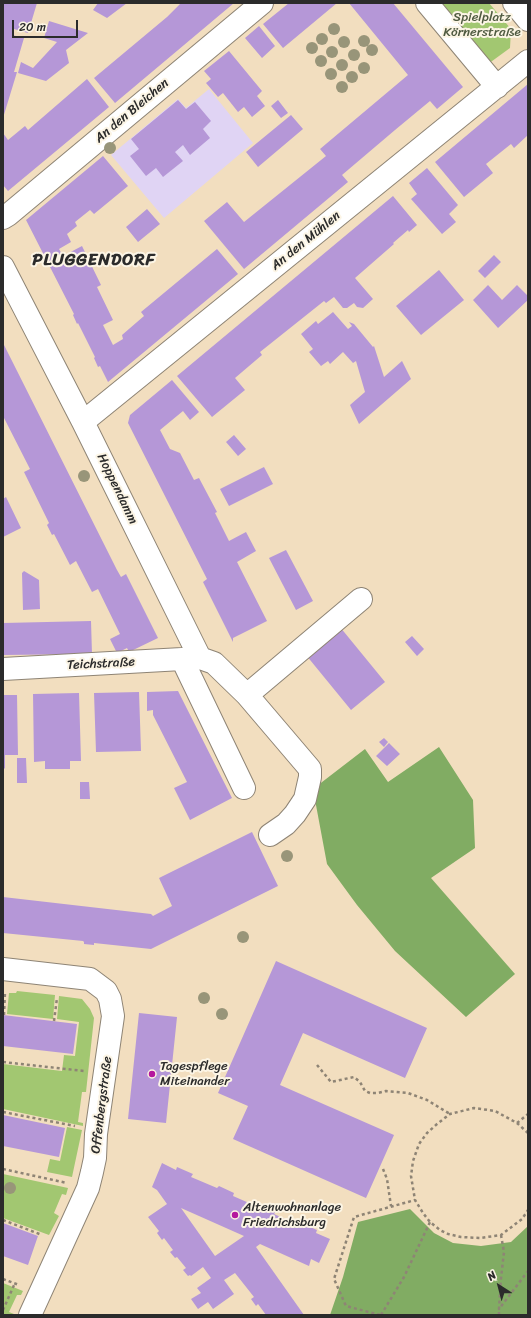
<!DOCTYPE html>
<html>
<head>
<meta charset="utf-8">
<style>
  body { margin:0 }
  #map { position:relative; width:531px; height:1318px; overflow:hidden; background:#f2debf; font-family:Sriracha,sans-serif }
  canvas { display:block }
  .frame { position:absolute; inset:0; border:4px solid #2b2b2b; pointer-events:none }
  .north { position:absolute; left:479px; top:1266px; width:40px; height:40px; -webkit-text-stroke:3px #fcf5e5; paint-order:stroke; rotate:324deg; font-size:11px; font-weight:700; line-height:16px; text-align:center; color:#2b2b2b }
  .north::after { content:''; display:block; margin:auto; width:14px; height:18px; background:#2b2b2b; clip-path:polygon(50% 0,100% 100%,50% 72%,0 100%) }
  .scale { position:absolute; left:12px; top:20px; width:66px; height:18px; box-sizing:border-box; border:2px solid #2b2b2b; border-top:0; padding-left:5px; font-size:12px; line-height:14px; white-space:nowrap; color:#2b2b2b; -webkit-text-stroke:3px #fcf5e5; paint-order:stroke }
</style>
</head>
<body>
<div id="map">
<canvas width="531" height="1318"></canvas>
<div class="frame"></div>
<div class="north">N</div>
<div class="scale">20 m</div>
</div>
<script>
const ctx = document.querySelector('canvas').getContext('2d');
ctx.lineJoin = 'round';
function fillPath(path, color) { ctx.fillStyle = color; ctx.fill(path, 'evenodd'); }
const toPath = rows => new Path2D(rows.map(r => 'M' + r).join(''));
function strokePath(path, color, width, dash) { ctx.strokeStyle = color; ctx.lineWidth = width; ctx.lineCap = dash ? 'butt' : 'round'; ctx.setLineDash(dash || []); ctx.stroke(path); }
function label(font, color, halo, rows, align = 'center') {
  ctx.font = font + ' Sriracha,sans-serif'; ctx.lineWidth = 4; ctx.setLineDash([]); ctx.textBaseline = 'middle'; ctx.strokeStyle = halo; ctx.fillStyle = color; for (const [text, x, y, turn = 0] of rows) {
    ctx.save(); ctx.translate(x, y); ctx.rotate((+turn || 0) * Math.PI / 180); ctx.textAlign = isNaN(turn) ? turn : align; if (halo) ctx.strokeText(text, 0, 0); ctx.fillText(text, 0, 0); ctx.restore();
  }
}
const built = toPath([
  [209,89,253,143,164,218,111,155,178,99,186,108]
]);
const green = toPath([
  [438,3,489,3,511,29,510,48,488,64],
  [17,991,55,995,53,1019,7,1014,9,993,16,993],
  [59,996,82,999,90,1009,94,1018,86,1092,82,1092,78,1122,83,1123,83,1126,3,1109,3,1064,62,1071,64,1055,75,1056,79,1022,57,1019],
  [67,1127,82,1130,72,1177,47,1172,50,1159,60,1161],
  [3,1174,68,1188,66,1195,62,1194,54,1213,59,1216,49,1235,3,1218],
  [3,1283,23,1291,21,1295,17,1295,9,1312,14,1314,14,1315,3,1315]
]);
const forest = toPath([
  [439,747,473,800,475,848,431,878,515,974,466,1017,395,951,357,905,327,864,313,789,365,749,388,782],
  [410,1209,434,1233,453,1243,481,1246,511,1242,528,1226,528,1315,330,1315,343,1277,358,1222]
]);
const building = toPath([
  [3,3,37,3,28,33,14,29,12,35,24,38,14,72,17,72,3,118],
  [98,3,127,3,107,18,93,10],
  [179,3,234,3,115,103,94,78,167,17,180,4],
  [289,3,337,3,283,48,263,24],
  [349,3,393,3,463,87,437,109,430,101,395,130,342,175,348,182,244,269,204,221,227,202,244,222,326,156,320,149,408,75],
  [49,21,88,33,66,50,69,63,46,81,18,73,21,62,33,68,57,42,44,38],
  [259,26,275,46,262,58,245,38],
  [229,51,262,91,257,96,265,106,252,117,244,107,238,112,223,93,218,97,206,83,211,79,204,71],
  [87,79,109,107,8,191,3,185,3,133,8,140,25,126,28,130],
  [528,84,528,135,514,148,511,144,486,164,493,173,464,197,435,162],
  [178,100,186,109,195,102,211,121,203,129,210,138,190,155,183,145,175,152,183,161,163,177,156,168,146,176,130,156,139,149,131,139],
  [278,100,288,113,281,118,271,106],
  [291,115,303,129,258,167,246,152],
  [103,156,128,186,94,214,90,210,75,222,77,226,67,234,71,242,59,249,63,256,82,246,101,285,97,287,113,320,103,325,113,345,123,339,122,335,144,316,141,312,217,249,238,274,108,382,100,366,98,367,94,358,95,357,78,323,77,324,73,315,74,314,26,220],
  [427,168,458,205,449,214,456,222,442,234,411,199,417,194,409,183],
  [393,196,417,225,409,232,408,230,393,243,394,244,355,278,373,299,363,308,357,307,354,303,347,308,343,308,334,297,326,303,324,301,260,352,262,355,235,378,245,390,212,417,177,376],
  [147,209,160,224,138,242,126,227],
  [494,255,501,262,485,278,478,271],
  [439,270,464,300,421,335,396,306],
  [488,285,502,300,517,285,528,296,528,300,498,328,473,300],
  [333,312,348,329,352,326,349,322,354,324,373,347,374,346,384,377,402,361,411,379,359,424,350,405,365,392,356,361,353,363,343,352,330,364,328,361,321,366,309,352,313,349,301,334,316,321,318,324],
  [3,343,117,570,121,577,126,574,158,638,129,652,127,648,117,653,110,639,120,634,98,589,92,592,76,561,70,565,54,534,52,535,47,525,49,523,24,472,30,469,3,416],
  [172,380,199,412,190,420,183,411,160,430,170,449,180,453,194,480,199,478,217,512,215,513,229,541,246,532,256,551,237,562,267,621,233,638,233,642,203,582,207,579,128,423,130,415],
  [234,435,246,449,238,456,226,442],
  [264,467,273,484,229,506,220,489],
  [6,497,21,528,3,537,3,499],
  [286,550,313,601,296,610,269,558],
  [24,571,39,580,40,609,23,610,22,573],
  [91,621,92,654,3,655,3,623],
  [340,627,385,682,351,710,306,655],
  [412,636,424,649,417,656,405,642],
  [178,691,232,798,190,820,174,788,187,782,153,715,153,710,147,711,147,692],
  [139,692,141,751,96,752,94,693],
  [79,693,81,761,70,761,70,769,45,769,45,761,34,762,33,694],
  [3,695,17,695,18,755,5,755,5,768,3,770],
  [384,738,388,742,384,747,379,742],
  [389,743,400,754,387,766,376,756],
  [17,758,26,758,27,783,17,783],
  [80,782,89,782,90,799,80,799],
  [252,832,278,886,151,949,94,943,94,945,84,944,84,942,83,941,3,933,3,897,151,914,153,916,172,906,159,878],
  [276,961,427,1028,405,1078,303,1033,280,1085,394,1135,366,1198,233,1139,248,1106,218,1093],
  [139,1013,177,1017,166,1123,128,1119],
  [3,1015,77,1024,73,1054,3,1046],
  [3,1115,65,1128,59,1157,3,1146],
  [162,1163,176,1170,177,1167,193,1174,191,1177,217,1188,219,1186,234,1193,233,1196,256,1206,259,1207,260,1204,276,1211,274,1214,300,1226,301,1223,317,1230,316,1233,330,1239,319,1263,311,1259,309,1266,260,1244,256,1247,304,1315,266,1315,258,1304,256,1306,251,1299,254,1297,235,1273,224,1280,234,1294,213,1309,208,1302,198,1309,191,1299,201,1293,197,1288,211,1278,203,1267,191,1276,190,1275,188,1276,183,1270,186,1268,177,1257,175,1258,170,1252,173,1250,164,1238,162,1240,157,1233,159,1231,148,1217,167,1204,157,1190,152,1187],
  [181,1208,244,1236,215,1256],
  [3,1223,38,1236,28,1265,3,1256]
]);
const path = toPath([
  [4,1015,5,992],
  [54,1021,57,998],
  [3,1062,84,1071],
  [317,1065,331,1082,354,1077,360,1082,365,1091,370,1093,378,1093,386,1091,408,1093,427,1100,450,1114],
  [3,1112,75,1126],
  [517,1123,528,1114],
  [528,1133,517,1123,495,1111,474,1108,450,1114,437,1124,427,1133,419,1144,413,1161,411,1176,415,1200,423,1213,430,1222,440,1230,448,1234,461,1237,480,1238,501,1235,522,1219,528,1210],
  [3,1169,67,1183],
  [383,1169,387,1179,391,1206],
  [3,1220,42,1235],
  [501,1235,504,1252,501,1278,499,1309,528,1271],
  [3,1279,19,1285],
  [3,1310,15,1283],
  [380,1315,346,1306,334,1279,354,1217,415,1200],
  [381,1315,404,1277,430,1222],
  [499,1315,499,1309]
]);
const minor = toPath([
  [427,3,497,87],
  [514,3,528,20],
  [3,218,8,215,262,3],
  [3,267,83,422,200,658,214,663,247,695,310,769,310,777,305,799,295,814,286,824,270,835],
  [83,422,528,61],
  [182,659,244,788],
  [3,669,200,658],
  [247,695,361,599],
  [3,969,90,979,106,991,110,999,113,1016,96,1134,95,1158,92,1172,88,1188,30,1315]
]);
const trees = [
  [334,29],
  [322,39],
  [364,41],
  [344,42],
  [312,48],
  [372,50],
  [332,52],
  [354,55],
  [321,61],
  [342,65],
  [364,68],
  [331,74],
  [352,77],
  [342,87],
  [110,148],
  [84,476],
  [287,856],
  [243,937],
  [204,998],
  [222,1014],
  [10,1188]
];
const markers = [
  [152,1074,4,"#b5179e"],
  [235,1215,4,"#b5179e"]
];
const parkNames = [
  ["Spielplatz",482,18],
  ["Körnerstraße",482,33]
];
const streetNames = [
  ["An den Bleichen",132,111,-40],
  ["An den Mühlen",306,241,-39],
  ["Hoppendamm",117,489,64],
  ["Teichstraße",101,664,-3],
  ["Offenbergstraße",102,1105,-83]
];
const poiNames = [
  ["Tagespflege",160,1067],
  ["Miteinander",160,1082],
  ["Altenwohnanlage",243,1208],
  ["Friedrichsburg",243,1223]
];
const districtNames = [
  ["PLUGGENDORF",94,261]
];
fillPath(built, '#e0d4f4');
fillPath(green, '#a2c771');
fillPath(forest, '#81ac63');
fillPath(building, '#b597d7');
strokePath(minor, '#8e8475', 24);
strokePath(path, '#8e8475', 2.5, [3, 3]);
strokePath(minor, '#fff', 22);
ctx.fillStyle = '#989579';
for (const [x, y] of trees) { ctx.beginPath(); ctx.arc(x, y, 6, 0, 2 * Math.PI); ctx.fill(); }
for (const [x, y, r, color] of markers) { const dot = new Path2D(); dot.arc(x, y, r, 0, 2 * Math.PI); ctx.fillStyle = color; ctx.fill(dot); strokePath(dot, '#fcf5e5', 1.5); }
label('13px', '#4f5a40', '#fcf5e5', parkNames);
label('13px', '#2b2b2b', '#fcf5e5', streetNames);
label('13px', '#2b2b2b', '#fcf5e5', poiNames, 'left');
ctx.letterSpacing = '1px';
label('bold 17px', '#2b2b2b', '#fcf5e5', districtNames);
ctx.letterSpacing = '0px';
</script>
</body>
</html>
